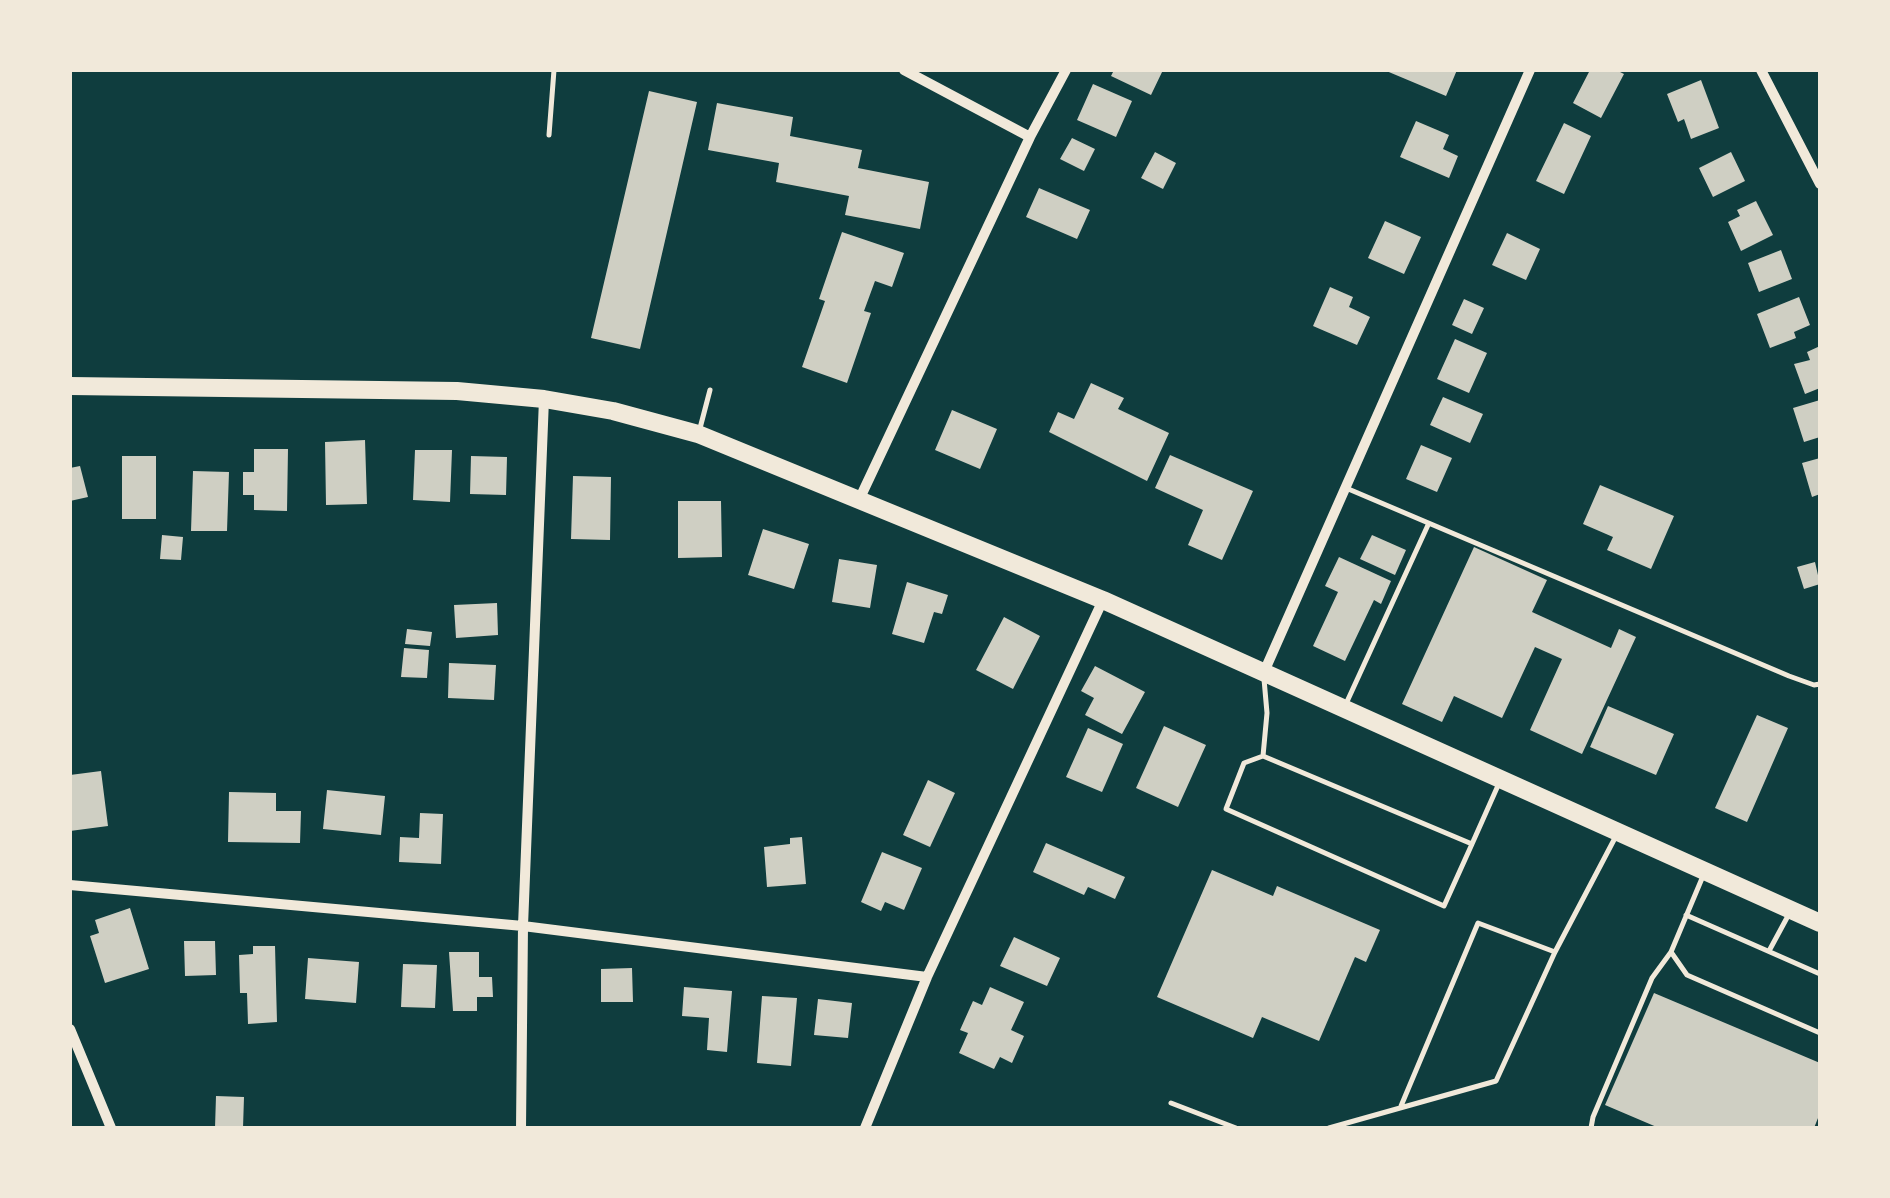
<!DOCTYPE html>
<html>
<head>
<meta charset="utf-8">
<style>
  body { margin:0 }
  #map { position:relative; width:1890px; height:1198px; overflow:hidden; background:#0f3d3e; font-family:"Asap Condensed",sans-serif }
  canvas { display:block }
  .frame { position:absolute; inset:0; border:72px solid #f1e9da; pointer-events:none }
</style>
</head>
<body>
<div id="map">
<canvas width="1890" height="1198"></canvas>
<div class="frame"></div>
</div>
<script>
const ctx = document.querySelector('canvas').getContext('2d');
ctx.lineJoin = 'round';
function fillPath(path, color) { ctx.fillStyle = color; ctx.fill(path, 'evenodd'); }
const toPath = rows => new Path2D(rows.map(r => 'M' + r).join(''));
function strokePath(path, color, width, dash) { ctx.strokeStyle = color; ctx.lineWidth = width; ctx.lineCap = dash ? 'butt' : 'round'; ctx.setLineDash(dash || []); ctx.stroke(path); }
const building = toPath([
  [1114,70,1163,70,1151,95,1111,76],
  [1384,70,1457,70,1446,96],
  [1590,70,1616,70,1624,74,1601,118,1573,103],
  [1701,80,1719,128,1691,139,1684,119,1678,122,1667,94],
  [1093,84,1132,101,1116,137,1077,120],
  [649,91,697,102,640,349,591,338],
  [717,103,793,117,790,136,862,150,858,168,929,182,920,229,845,215,849,196,776,182,779,163,708,150],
  [1416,121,1449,135,1443,149,1458,156,1449,178,1400,157],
  [1564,123,1591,136,1564,194,1536,181],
  [1072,138,1095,149,1084,171,1060,159],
  [1155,152,1176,163,1163,189,1141,178],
  [1731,152,1745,181,1713,197,1699,168],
  [1039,188,1090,210,1077,239,1026,217],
  [1756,201,1773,235,1741,251,1728,222,1740,216,1737,210],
  [1385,221,1421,237,1404,274,1368,258],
  [842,232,904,253,892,287,875,281,864,311,871,313,847,383,802,367,825,301,819,299],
  [1507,233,1540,249,1526,280,1492,265],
  [1781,250,1792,279,1759,292,1748,263],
  [1330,287,1353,297,1349,307,1370,317,1357,345,1313,326],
  [1799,297,1810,325,1794,332,1796,338,1770,348,1757,314],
  [1464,299,1484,308,1472,334,1452,325],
  [1455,339,1487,353,1469,393,1437,379],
  [1820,346,1820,388,1805,394,1794,364,1810,360,1807,352],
  [1091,383,1124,398,1118,409,1169,433,1147,481,1049,432,1058,412,1074,419],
  [1443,397,1483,414,1470,443,1430,425],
  [1820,400,1820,437,1804,442,1793,408],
  [952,410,997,429,980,469,935,450],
  [365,440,367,504,326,505,325,442],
  [1421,445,1452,458,1437,492,1406,479],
  [254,449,288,449,287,511,254,510,254,495,243,495,243,472,254,472],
  [415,450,452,450,450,502,413,500],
  [1170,455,1253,491,1222,560,1188,545,1203,510,1155,488],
  [122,456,156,456,156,519,122,519],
  [471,456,507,457,506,495,470,494],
  [1820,458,1820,494,1812,497,1802,463],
  [80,466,88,497,70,501,70,468],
  [193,471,229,472,227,531,191,531],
  [573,476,611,477,610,540,571,539],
  [1600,485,1674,516,1651,569,1607,550,1613,537,1583,524],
  [678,501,721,501,722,557,678,558],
  [763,529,809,544,794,589,748,575],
  [162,535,183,537,181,560,160,559],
  [1372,535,1406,550,1395,575,1360,559],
  [1474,547,1547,580,1532,612,1611,648,1619,629,1636,637,1582,754,1530,730,1562,659,1535,647,1502,718,1454,696,1442,722,1402,704],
  [1339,557,1391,581,1381,604,1374,600,1345,661,1313,646,1338,592,1325,586],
  [839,559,877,565,870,608,832,602],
  [1815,562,1820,584,1804,589,1797,567],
  [907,582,948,595,942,614,934,612,924,643,892,634],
  [497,603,498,635,456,638,454,605],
  [1004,617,1040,636,1013,689,976,670],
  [407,629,432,632,430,646,405,644],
  [404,648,429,650,427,678,401,677],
  [449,663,496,665,494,700,448,698],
  [1095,666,1145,692,1122,734,1085,715,1094,698,1081,691],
  [1608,706,1674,734,1656,775,1590,747],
  [1757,715,1788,728,1747,822,1715,808],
  [1164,726,1206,745,1178,807,1136,788],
  [1088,728,1123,744,1102,792,1066,777],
  [101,771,108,826,70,831,70,775],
  [928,780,955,793,930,847,903,835],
  [327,790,385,796,381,835,323,829],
  [229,792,276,793,276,811,301,811,300,843,228,842],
  [420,813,443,814,441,864,399,862,400,837,419,838],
  [802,837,806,884,767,887,764,847,790,844,790,838],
  [1046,843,1125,877,1115,899,1088,887,1084,895,1033,872],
  [882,852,922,868,904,910,885,902,881,911,861,902],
  [1212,870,1273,896,1277,886,1380,930,1366,962,1355,957,1319,1041,1262,1017,1253,1038,1157,997],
  [130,908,149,969,105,983,90,936,99,933,95,920],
  [1014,937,1060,958,1047,986,1000,966],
  [184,941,215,941,216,975,185,976],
  [253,946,275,946,277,1022,248,1024,247,993,240,993,239,955,253,954],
  [449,952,479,952,479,977,492,977,493,997,477,997,477,1011,453,1011],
  [308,958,359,962,356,1003,305,999],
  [403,964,437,965,435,1008,401,1007],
  [632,968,633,1002,601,1002,601,969],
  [684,987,732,991,727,1052,707,1050,709,1018,682,1016],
  [990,987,1024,1002,1011,1030,1024,1036,1012,1063,1000,1057,994,1069,959,1053,968,1033,960,1030,973,1001,982,1005],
  [1654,993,1820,1063,1820,1113,1814,1128,1659,1128,1605,1105],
  [762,996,797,998,791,1066,757,1063],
  [818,999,852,1003,848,1038,814,1035],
  [216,1096,244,1097,243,1128,215,1128]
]);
const service = toPath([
  [549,135,554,70],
  [699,432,710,390],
  [1346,488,1789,676,1814,685,1820,684],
  [1345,706,1428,525],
  [1263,756,1267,713,1264,679],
  [1472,844,1263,756,1244,763,1226,809,1444,906,1472,844,1500,781],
  [1686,915,1820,974],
  [1769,951,1789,914],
  [1671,952,1687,975,1820,1033],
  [1171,1103,1236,1128],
  [1401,1106,1478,923,1555,952],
  [1329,1128,1496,1081,1555,952,1616,836],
  [1591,1128,1593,1117,1652,978,1671,952,1703,876]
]);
const minor = toPath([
  [904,70,1030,137],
  [1761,70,1820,184],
  [859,500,1030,137,1066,70],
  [1264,672,1530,70],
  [70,885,523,926,927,977],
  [70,1029,111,1128],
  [521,1128,523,926,544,399],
  [865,1128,927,977,1103,600]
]);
const primary = toPath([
  [70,386,457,391,544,399,613,411,698,434,1103,600,1820,923]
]);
fillPath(building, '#cfcfc3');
strokePath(service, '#f1e9da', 5);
strokePath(minor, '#f1e9da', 10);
strokePath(primary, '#f1e9da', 18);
</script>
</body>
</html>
